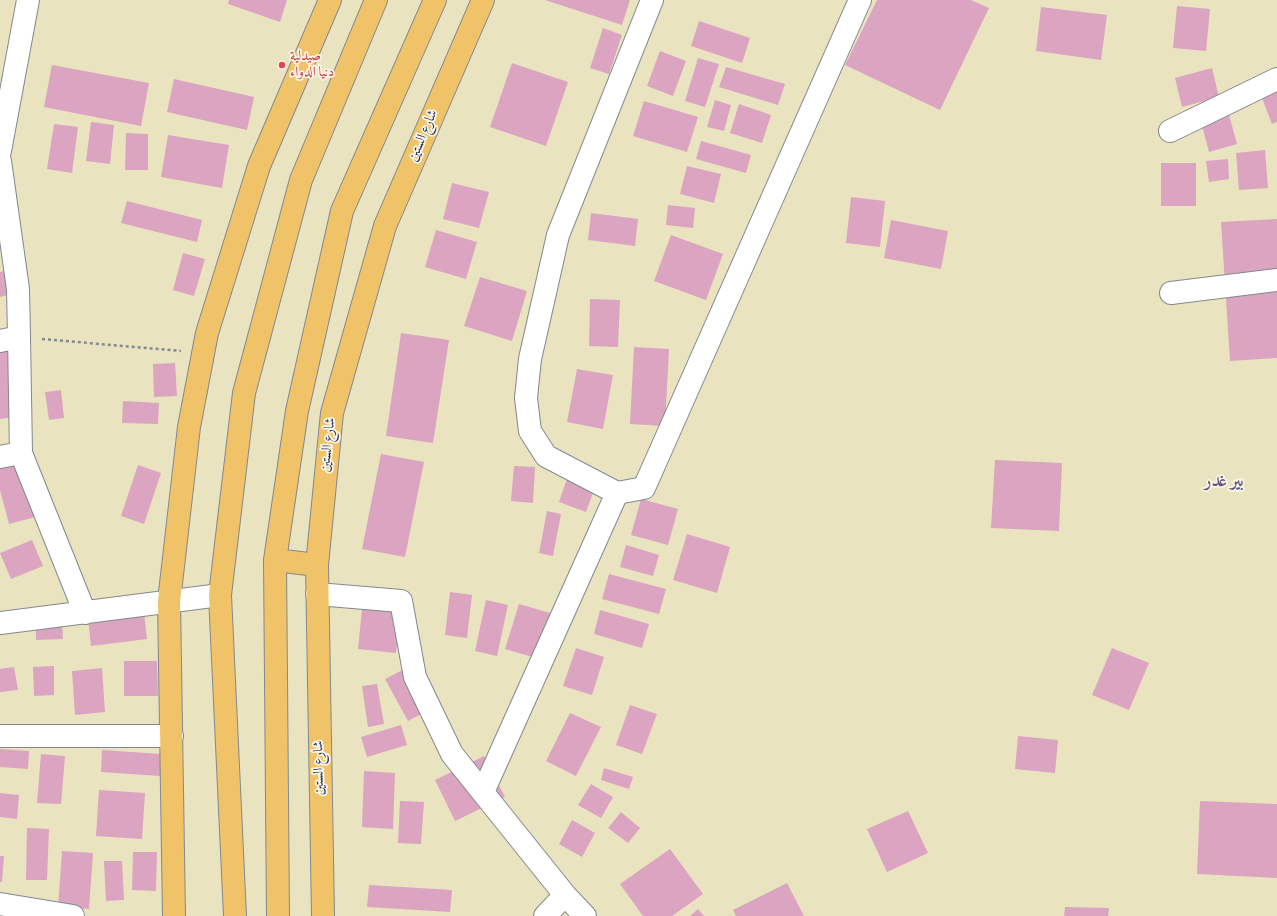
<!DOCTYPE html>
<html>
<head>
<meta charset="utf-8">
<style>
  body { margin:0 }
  canvas { display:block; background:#eae3c0 }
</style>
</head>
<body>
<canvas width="1277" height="916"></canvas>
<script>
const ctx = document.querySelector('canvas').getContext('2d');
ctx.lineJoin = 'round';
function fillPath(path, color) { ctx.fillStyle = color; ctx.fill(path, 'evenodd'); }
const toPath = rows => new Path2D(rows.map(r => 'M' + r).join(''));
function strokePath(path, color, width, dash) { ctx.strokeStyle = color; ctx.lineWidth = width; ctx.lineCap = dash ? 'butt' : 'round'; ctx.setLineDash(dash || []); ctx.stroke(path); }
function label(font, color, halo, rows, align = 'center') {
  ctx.font = font + ' Vollkorn,Amiri,serif'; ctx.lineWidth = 3.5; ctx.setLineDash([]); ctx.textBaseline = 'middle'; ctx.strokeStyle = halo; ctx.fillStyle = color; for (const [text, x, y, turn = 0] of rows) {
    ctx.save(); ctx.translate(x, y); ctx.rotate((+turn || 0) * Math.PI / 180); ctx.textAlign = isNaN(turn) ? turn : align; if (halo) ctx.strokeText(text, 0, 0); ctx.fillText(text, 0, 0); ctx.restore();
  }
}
const building = toPath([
  [229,0,287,0,280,22,228,4],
  [545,0,630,0,622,25],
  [877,0,971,0,989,8,940,110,845,65],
  [1177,6,1210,9,1206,51,1173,48],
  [1041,7,1107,15,1101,60,1036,51],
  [699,21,750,38,742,63,691,46],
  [603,28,622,35,609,74,590,68],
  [660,51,686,61,673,96,647,86],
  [698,58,719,64,705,107,685,101],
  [512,63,568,82,546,146,490,127],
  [52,65,149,83,141,126,44,107],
  [726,67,785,84,778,105,719,87],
  [1212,68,1219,97,1182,107,1175,78],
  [1277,77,1277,122,1272,124,1257,85],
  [174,79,254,97,247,130,167,112],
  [715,100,731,105,724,131,707,127],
  [644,101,698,117,687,152,633,136],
  [739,104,771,115,762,143,730,133],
  [1229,115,1237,144,1209,152,1201,122],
  [91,122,114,125,110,164,86,161],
  [54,124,78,127,72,173,47,169],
  [126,133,148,134,148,170,125,170],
  [168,135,229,145,222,188,161,177],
  [701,141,751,155,746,173,696,159],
  [1265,150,1268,188,1239,190,1236,153],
  [1228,159,1229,179,1209,182,1206,161],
  [1161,163,1196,163,1196,206,1161,206],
  [687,166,721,174,714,203,680,194],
  [452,183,489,192,479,228,443,219],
  [851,197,885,201,880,247,846,243],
  [127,201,202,220,197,242,121,223],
  [668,205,695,208,693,228,666,225],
  [591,213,638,219,635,246,588,240],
  [1277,219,1277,358,1230,361,1221,222],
  [891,220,948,231,941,269,884,258],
  [436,230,477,242,466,279,425,267],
  [671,235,723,254,706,300,654,281],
  [183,253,205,259,194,296,173,290],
  [7,270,14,293,0,297,0,272],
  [480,277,527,291,512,341,464,326],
  [590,299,620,300,618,347,589,346],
  [401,333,449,340,433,443,386,436],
  [14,345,27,415,0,419,0,347],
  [634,347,669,349,665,426,630,424],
  [175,363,177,396,154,397,153,364],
  [577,369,613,375,603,429,567,422],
  [61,390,64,418,49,420,45,392],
  [123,401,159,403,158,424,122,423],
  [381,454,424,462,405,557,362,549],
  [28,458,43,515,9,524,0,490,0,466],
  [995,460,1062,463,1059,531,991,528],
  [138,465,161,473,144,524,121,516],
  [514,466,535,467,533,503,511,501],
  [571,467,599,477,586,512,559,502],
  [641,499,678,509,668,545,631,535],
  [547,511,561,514,553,556,539,553],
  [687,534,730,547,717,593,673,580],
  [32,540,43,566,11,579,0,553],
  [626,545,659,555,653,576,620,567],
  [609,574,666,589,659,614,602,599],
  [364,589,403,593,396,653,358,649],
  [450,592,472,595,467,638,445,635],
  [142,594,147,639,91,646,86,600],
  [486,600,508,605,497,656,475,651],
  [519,604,550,613,536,658,505,649],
  [61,608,63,639,36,640,35,610],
  [600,610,649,624,642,648,594,634],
  [576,648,604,657,592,695,563,686],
  [1112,648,1149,663,1129,710,1092,695],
  [124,661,157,661,158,696,124,696],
  [418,662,440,704,408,721,385,679],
  [54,666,54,695,34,696,33,667],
  [14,667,18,690,0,692,0,669],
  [102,668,105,712,75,715,72,671],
  [377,684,384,724,368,727,362,686],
  [630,705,657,714,642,754,616,745],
  [570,713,601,727,576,776,546,761],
  [401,725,407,745,367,757,361,737],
  [1018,736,1058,740,1055,773,1015,769],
  [0,749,29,751,28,769,0,767],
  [102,750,161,754,160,776,101,772],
  [41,754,65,756,61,804,37,803],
  [484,756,505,797,455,821,435,780],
  [604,768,633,777,629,789,601,780],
  [364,771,395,773,393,829,362,827],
  [591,784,613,797,601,818,578,805],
  [99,790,145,793,142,839,96,836],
  [0,793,19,795,17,819,0,817],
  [400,801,424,802,421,844,398,843],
  [1200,801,1277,804,1277,878,1197,874],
  [908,811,928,853,887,872,867,829],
  [621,812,640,828,628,843,608,828],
  [572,820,595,833,582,857,559,844],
  [27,828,49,829,47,880,26,880],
  [670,849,703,894,672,916,643,916,620,884],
  [62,851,93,853,89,909,58,907],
  [133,852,157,852,156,891,132,890],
  [0,856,4,856,2,882,0,882],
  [104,861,122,861,124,900,106,901],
  [787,883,804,916,736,916,733,910],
  [369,885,452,890,450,912,367,907],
  [1065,907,1109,908,1108,916,1064,916],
  [698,909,704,916,690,916]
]);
const path = toPath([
  [42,339,181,351]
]);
const street = toPath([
  [1170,131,1277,79],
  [0,151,28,0],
  [0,161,18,289,19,337,0,341],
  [1171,293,1277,280],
  [19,337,21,453,85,613],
  [0,457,21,453],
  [617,493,546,456,530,431,526,398,530,359,558,235,652,0],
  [317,594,401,601,415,677,452,754,565,895,585,916],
  [0,623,220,595],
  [0,736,172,736],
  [483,792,617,493,644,488,860,0],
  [0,904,73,916],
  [545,916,565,895]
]);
const primary = toPath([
  [174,916,169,601,189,427,207,333,259,166,330,0],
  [323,916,317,565,332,413,385,226,483,0]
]);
const highway = toPath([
  [275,560,317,565],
  [235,916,220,595,244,393,301,180,376,0],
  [278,916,275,560,297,411,342,211,435,0]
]);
const markers = [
  [282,65,4,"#e0444e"]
];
const healthNames = [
  ["صيدلية",290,57],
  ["دنيا الدواء",290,73]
];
const streetNames = [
  ["شارع الستين",424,136,-67],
  ["شارع الستين",329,445,-84],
  ["شارع الستين",320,768,-91]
];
const districtNames = [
  ["بير غدر",1224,483]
];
fillPath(building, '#dba4c1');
strokePath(street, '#82898f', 24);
strokePath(primary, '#82898f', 24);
strokePath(highway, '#82898f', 24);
strokePath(path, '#82898f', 2.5, [3, 3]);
strokePath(street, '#fff', 22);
strokePath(primary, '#f0c369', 22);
strokePath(highway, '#f0c369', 22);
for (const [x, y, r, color] of markers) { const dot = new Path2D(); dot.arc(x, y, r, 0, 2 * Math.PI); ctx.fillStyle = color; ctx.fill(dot); strokePath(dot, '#fcf5e5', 1.5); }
label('14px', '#be3a42', '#fcf5e5', healthNames, 'left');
label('14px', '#1b2f5e', '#fcf5e5', streetNames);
label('bold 18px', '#5e5881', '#fcf5e5', districtNames);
</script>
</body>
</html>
